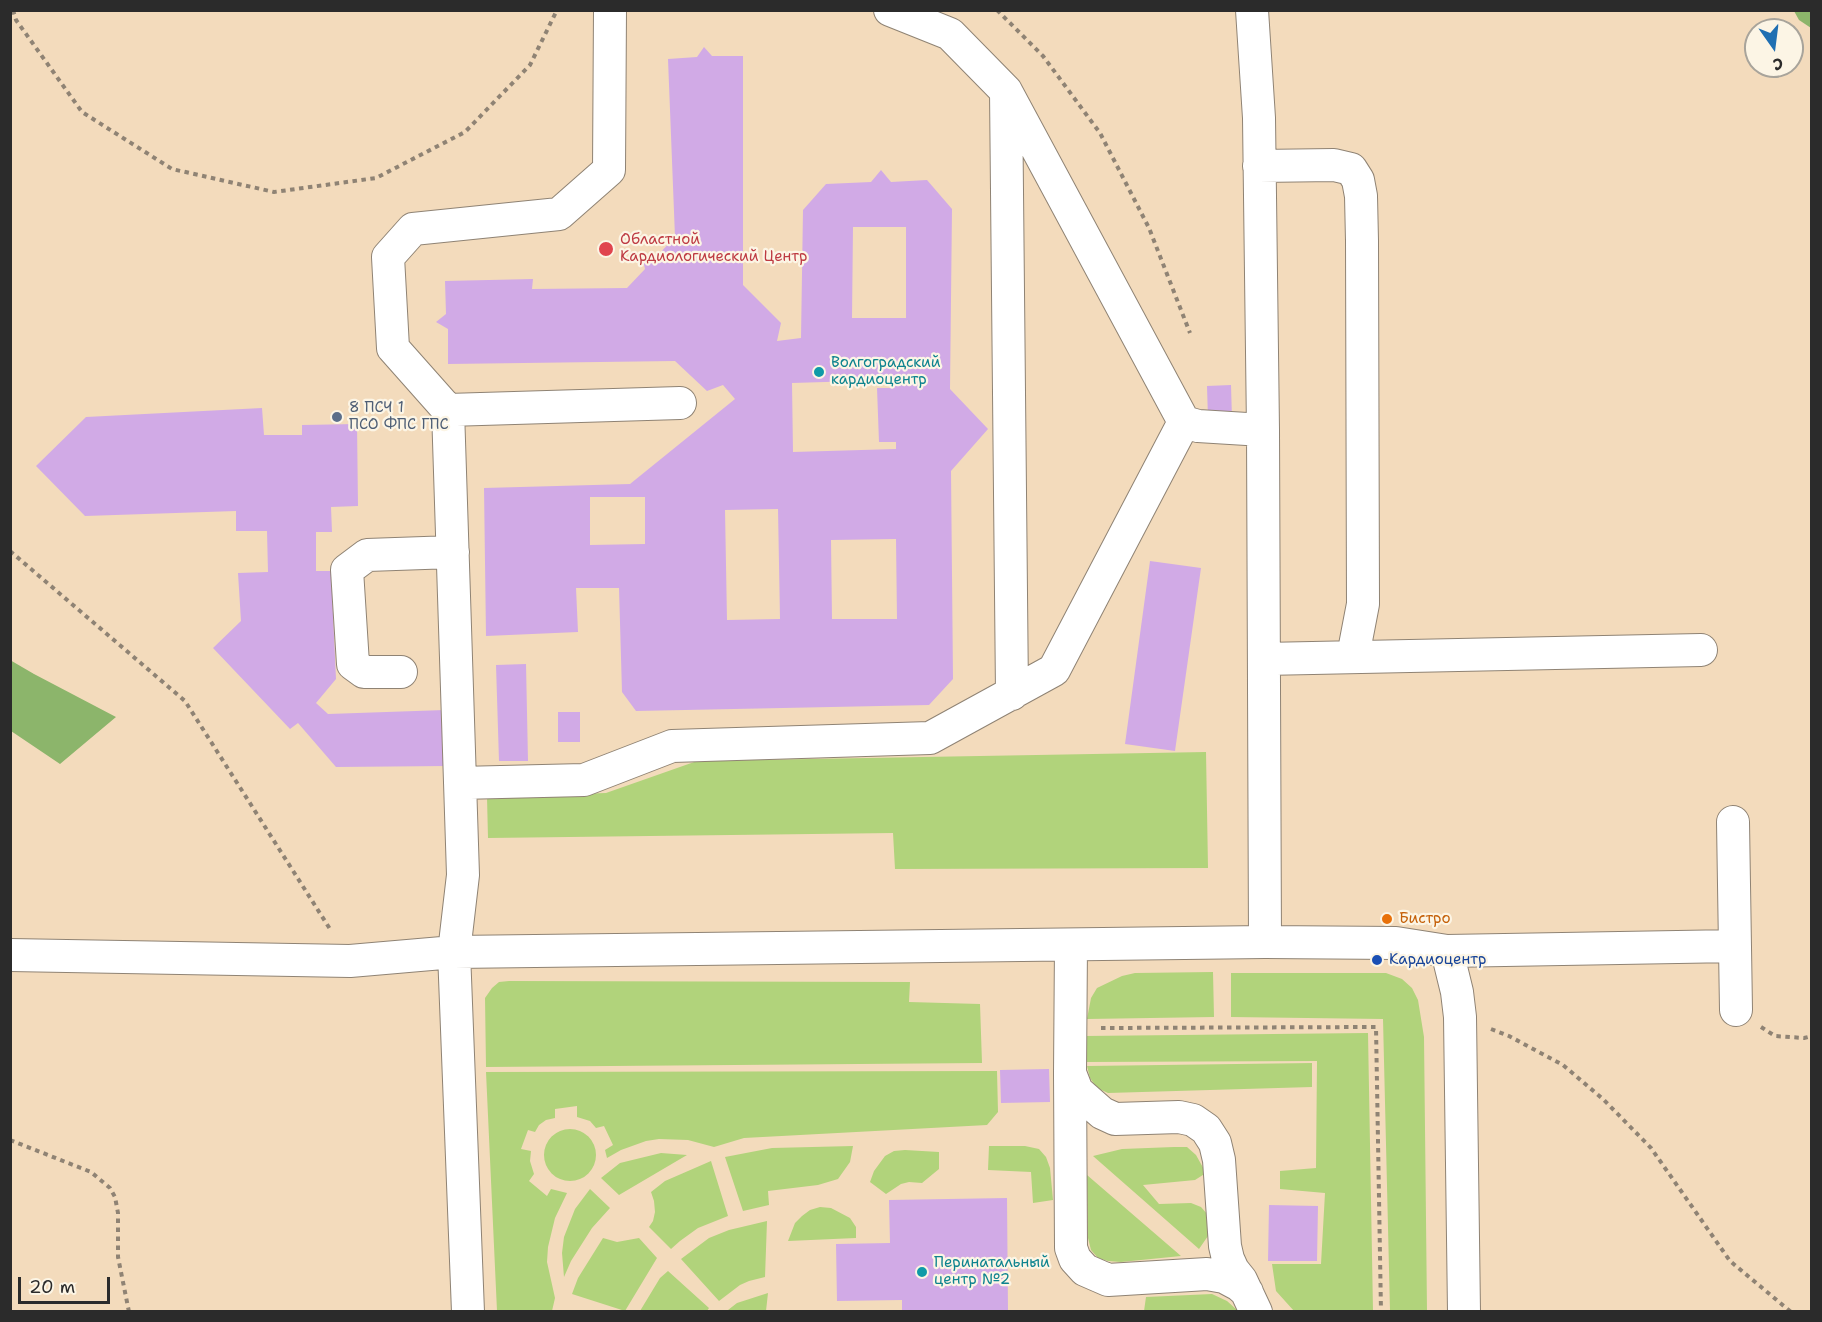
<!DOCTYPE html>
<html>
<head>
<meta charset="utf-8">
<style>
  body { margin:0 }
  #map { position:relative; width:1822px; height:1322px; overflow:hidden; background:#f3dbbc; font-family:"Shantell Sans",sans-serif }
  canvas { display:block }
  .frame { position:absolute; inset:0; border:12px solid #2b2b2b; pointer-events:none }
  .north { position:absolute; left:1744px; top:18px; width:60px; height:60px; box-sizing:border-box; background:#fcf5e5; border:2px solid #a8a49b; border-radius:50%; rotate:166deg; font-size:16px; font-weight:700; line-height:24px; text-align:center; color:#2b2b2b }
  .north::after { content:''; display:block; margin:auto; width:21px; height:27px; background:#1f6fb2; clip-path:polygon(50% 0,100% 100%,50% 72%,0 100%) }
  .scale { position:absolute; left:18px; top:1277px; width:92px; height:27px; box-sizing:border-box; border:3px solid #2b2b2b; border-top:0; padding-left:8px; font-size:18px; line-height:21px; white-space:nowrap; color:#2b2b2b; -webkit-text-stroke:4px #fcf5e5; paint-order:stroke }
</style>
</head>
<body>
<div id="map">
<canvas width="1822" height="1322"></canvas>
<div class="frame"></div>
<div class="north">С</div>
<div class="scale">20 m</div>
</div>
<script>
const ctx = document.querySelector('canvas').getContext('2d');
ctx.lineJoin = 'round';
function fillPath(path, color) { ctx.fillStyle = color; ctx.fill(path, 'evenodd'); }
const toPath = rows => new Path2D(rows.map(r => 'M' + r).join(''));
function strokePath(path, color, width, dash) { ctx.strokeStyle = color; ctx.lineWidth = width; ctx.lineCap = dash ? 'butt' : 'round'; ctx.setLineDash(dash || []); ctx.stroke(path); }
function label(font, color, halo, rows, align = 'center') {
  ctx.font = font + ' "Shantell Sans",sans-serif'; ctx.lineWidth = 4.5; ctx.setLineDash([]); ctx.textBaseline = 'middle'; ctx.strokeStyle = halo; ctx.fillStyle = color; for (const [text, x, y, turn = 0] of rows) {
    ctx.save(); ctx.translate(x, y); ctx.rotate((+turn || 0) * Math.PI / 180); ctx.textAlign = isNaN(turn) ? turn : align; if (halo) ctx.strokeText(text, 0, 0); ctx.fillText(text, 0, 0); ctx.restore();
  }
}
const green = toPath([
  [1206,752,1208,868,895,869,893,833,488,838,487,797,606,793,697,761],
  [1213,972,1214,1017,1087,1019,1091,998,1097,988,1122,976,1135,973],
  [1231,973,1386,973,1402,979,1412,988,1418,1000,1424,1037,1427,1311,1390,1311,1383,1019,1231,1017],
  [509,981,910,982,909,1002,980,1004,982,1063,486,1067,485,998,492,988,499,982],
  [1368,1033,1373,1311,1294,1311,1276,1291,1272,1264,1321,1264,1325,1193,1280,1189,1280,1171,1316,1168,1317,1061,1086,1062,1085,1036],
  [1312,1063,1312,1087,1108,1093,1097,1088,1090,1078,1087,1066],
  [997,1071,998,1112,987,1125,744,1138,714,1147,688,1140,659,1139,646,1141,621,1150,607,1158,605,1150,613,1145,604,1126,596,1128,590,1121,577,1117,577,1106,555,1109,555,1118,546,1120,539,1125,535,1132,528,1130,521,1149,531,1151,530,1161,534,1174,529,1181,547,1196,551,1189,567,1193,555,1218,548,1247,547,1262,555,1298,552,1311,497,1311,486,1072],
  '544 1155a26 26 0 1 1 52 0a26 26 0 1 1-52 0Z',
  [853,1146,850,1162,838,1179,818,1185,768,1191,769,1205,743,1211,725,1157,772,1148],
  [989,1146,1025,1146,1039,1149,1046,1157,1050,1168,1053,1200,1033,1203,1031,1172,988,1170],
  [1174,1147,1187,1147,1196,1155,1206,1173,1195,1180,1143,1185,1159,1204,1191,1203,1201,1207,1208,1215,1210,1226,1208,1236,1199,1249,1093,1156,1122,1149],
  [905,1150,939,1152,939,1169,922,1183,909,1182,901,1184,886,1194,870,1182,874,1171,885,1156,894,1151],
  [661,1153,687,1155,619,1195,601,1178,620,1163],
  [711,1161,728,1216,698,1228,680,1241,671,1249,649,1227,653,1221,655,1212,654,1201,651,1192,665,1181],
  [1087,1175,1181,1256,1121,1262,1108,1261,1098,1258,1091,1250,1088,1238],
  [590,1189,610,1208,592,1228,571,1261,564,1277,562,1253,564,1237,575,1209],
  [820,1207,831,1208,850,1218,856,1227,856,1238,788,1241,795,1223,802,1216,810,1210],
  [767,1221,765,1277,749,1281,740,1285,719,1301,681,1259,709,1238,729,1230],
  [603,1238,617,1242,639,1238,657,1258,625,1311,572,1294,578,1278],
  [668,1271,709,1308,707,1311,640,1311,660,1278],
  [768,1293,766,1311,729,1312,728,1310,737,1303],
  [1212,1294,1227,1301,1237,1310,1144,1311,1146,1297]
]);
const forest = toPath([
  [1794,11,1811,11,1811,28,1799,20],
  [10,660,34,674,116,717,60,764,11,731]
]);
const building = toPath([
  [704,47,712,56,743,56,743,285,781,323,777,341,801,338,803,210,826,184,871,182,881,170,891,182,927,180,952,209,950,389,988,429,951,471,953,679,929,705,636,711,622,692,619,588,576,588,578,632,486,636,484,488,630,484,735,399,723,385,707,391,675,361,448,364,448,329,436,322,446,314,445,281,533,279,532,289,627,288,645,269,642,256,656,257,675,237,668,59,697,57],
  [853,227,906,227,906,318,852,318],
  [892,380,892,388,877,388,879,442,896,442,896,449,793,452,792,383],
  [590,497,645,497,645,544,590,545],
  [778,509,780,619,727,620,725,510],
  [896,539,897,619,832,619,831,540],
  [1231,385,1232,419,1208,419,1207,386],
  [262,408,264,435,302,435,302,425,357,424,358,506,331,507,332,532,316,532,316,571,331,571,336,679,316,703,328,714,445,710,447,766,336,767,298,723,290,729,213,648,241,621,238,573,268,572,267,531,236,531,236,511,85,516,36,466,86,417],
  [1150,561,1201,568,1175,751,1125,744],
  [526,664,528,761,499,761,496,665],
  [558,712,580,712,580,742,558,742],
  [1049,1069,1050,1102,1001,1103,1000,1070],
  [1007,1198,1008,1312,902,1312,902,1300,837,1301,836,1244,890,1243,889,1200],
  [1269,1205,1318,1206,1317,1261,1268,1261]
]);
const path = toPath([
  [13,10,16,20,82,112,172,169,274,192,376,178,465,132,530,65,557,10],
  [997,10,1043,56,1100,133,1149,228,1190,333],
  [10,551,185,701,330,929],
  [1761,1027,1775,1036,1804,1038,1812,1036],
  [1101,1028,1376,1027,1381,1312],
  [1491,1029,1509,1036,1563,1065,1604,1100,1651,1148,1730,1261,1791,1312],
  [10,1140,91,1172,110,1188,115,1197,118,1213,118,1257,129,1312]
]);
const minor = toPath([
  [890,10,950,34,1006,91,1184,422,1198,426,1263,430],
  [1252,10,1259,118,1263,430,1265,942],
  [1006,91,1012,694],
  [1259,166,1334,165,1351,169,1358,180,1361,196,1362,241,1363,604,1353,656],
  [448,410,680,403],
  [1264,659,1701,650],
  [401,672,364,672,353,664,347,570,367,555,453,552],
  [460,783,584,780,672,746,930,738,1054,670,1184,422],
  [1733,822,1736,1010],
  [1071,945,1070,1073,1077,1091,1102,1113,1115,1119,1179,1117,1193,1120,1206,1129,1215,1143,1219,1160,1225,1246,1228,1259,1233,1270,1241,1280,1256,1312],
  [1447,951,1735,946],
  [10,955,350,961,454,952,1265,942,1396,943,1447,951,1457,992,1460,1017,1464,1312],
  [1070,1074,1071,1248,1075,1259,1085,1270,1108,1280,1207,1274,1224,1277,1239,1285,1247,1292],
  [468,1312,454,952,463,875,448,410,393,348,388,257,413,229,559,214,609,170,610,10]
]);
const markers = [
  [606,249,8,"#e0444e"],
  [819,372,6,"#0f9aa8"],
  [337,417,6,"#5c6f8a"],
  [1387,919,6,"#e8710a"],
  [1377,960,6,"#1a4fb4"],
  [922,1272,6,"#0f9aa8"]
];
const healthNames = [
  ["Областной",620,240],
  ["Кардиологический Центр",620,257]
];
const cultureNames = [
  ["Волгоградский",831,363],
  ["кардиоцентр",831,380],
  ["Перинатальный",934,1263],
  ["центр №2",934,1280]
];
const serviceNames = [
  ["8 ПСЧ 1",349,408],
  ["ПСО ФПС ГПС",349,425]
];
const foodNames = [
  ["Бистро",1399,919]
];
const transitNames = [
  ["Кардиоцентр",1389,960]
];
fillPath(green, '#b1d37b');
fillPath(forest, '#8cb56b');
fillPath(building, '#d1aae6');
strokePath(minor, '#8f8374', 34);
strokePath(path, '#8f8374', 4, [4.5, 4.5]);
strokePath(minor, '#fff', 32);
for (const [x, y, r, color] of markers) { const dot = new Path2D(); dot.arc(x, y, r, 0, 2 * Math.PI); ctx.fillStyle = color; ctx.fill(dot); strokePath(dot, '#fcf5e5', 2); }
label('15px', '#be3a42', '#fcf5e5', healthNames, 'left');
label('15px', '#0d838f', '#fcf5e5', cultureNames, 'left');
label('15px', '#4e5e75', '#fcf5e5', serviceNames, 'left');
label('15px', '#c56008', '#fcf5e5', foodNames, 'left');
label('15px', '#164399', '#fcf5e5', transitNames, 'left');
</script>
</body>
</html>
